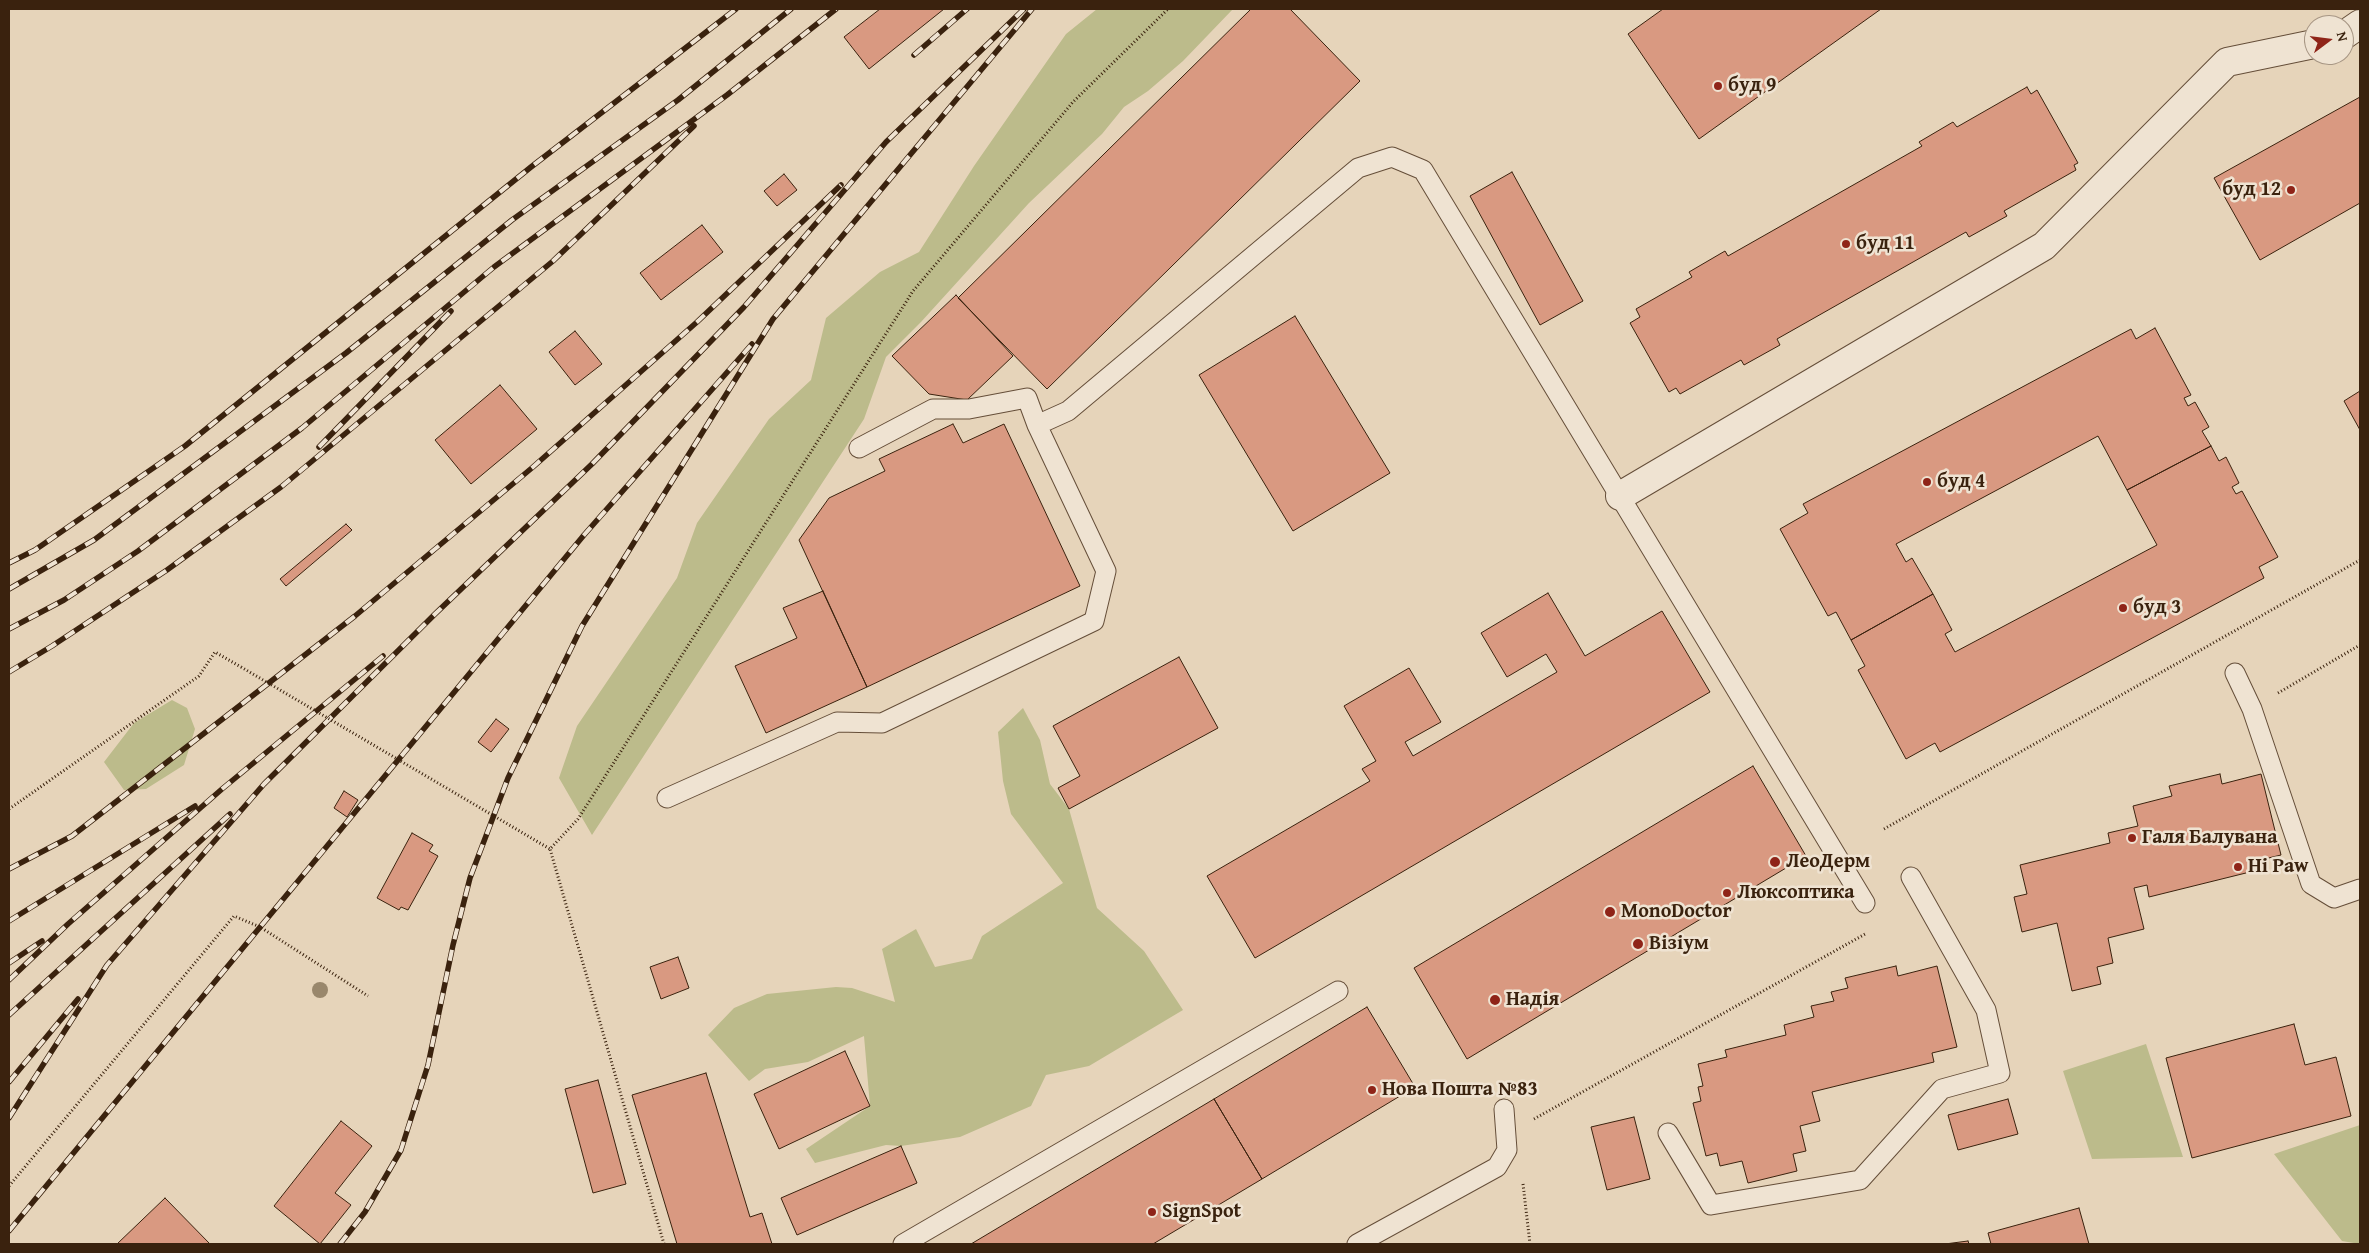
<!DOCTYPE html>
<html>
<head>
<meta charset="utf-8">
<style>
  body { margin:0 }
  #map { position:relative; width:2369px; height:1253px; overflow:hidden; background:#e6d4ba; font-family:"Gentium Book Plus",serif }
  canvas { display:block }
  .frame { position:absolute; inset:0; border:10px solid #3a220e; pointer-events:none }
  .north { position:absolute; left:2304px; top:15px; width:50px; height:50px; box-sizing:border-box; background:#efe3d2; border:1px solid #a79684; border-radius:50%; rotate:75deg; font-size:14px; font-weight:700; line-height:20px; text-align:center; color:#3a220e }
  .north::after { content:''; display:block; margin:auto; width:18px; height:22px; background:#8f2418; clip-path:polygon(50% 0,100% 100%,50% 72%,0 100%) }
</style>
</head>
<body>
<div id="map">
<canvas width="2369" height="1253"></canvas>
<div class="frame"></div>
<div class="north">N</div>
</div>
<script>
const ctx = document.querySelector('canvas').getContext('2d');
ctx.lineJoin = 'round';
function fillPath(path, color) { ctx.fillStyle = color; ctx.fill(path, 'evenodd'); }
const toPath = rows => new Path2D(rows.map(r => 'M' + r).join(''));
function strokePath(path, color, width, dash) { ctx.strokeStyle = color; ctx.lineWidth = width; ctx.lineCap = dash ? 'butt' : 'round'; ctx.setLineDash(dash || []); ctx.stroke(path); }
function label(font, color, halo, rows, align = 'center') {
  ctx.font = font + ' "Gentium Book Plus",serif'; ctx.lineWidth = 5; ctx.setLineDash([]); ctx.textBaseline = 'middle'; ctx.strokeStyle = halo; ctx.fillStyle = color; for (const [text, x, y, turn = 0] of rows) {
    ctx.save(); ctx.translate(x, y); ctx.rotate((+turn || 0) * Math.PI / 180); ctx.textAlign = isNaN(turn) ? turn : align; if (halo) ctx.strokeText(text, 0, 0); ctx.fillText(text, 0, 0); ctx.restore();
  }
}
const green = toPath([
  [1097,9,1233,9,1183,61,1148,91,1124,107,1102,134,1029,203,921,322,886,357,864,419,592,835,559,778,577,726,677,578,697,523,769,419,811,380,826,318,880,272,919,252,974,166,1066,34],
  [172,700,187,708,195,729,184,765,146,789,124,790,104,762,134,723],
  [1023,708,1040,740,1050,784,1069,809,1097,908,1144,951,1183,1010,1089,1066,1046,1075,1031,1106,960,1137,901,1146,886,1145,815,1163,806,1149,870,1106,864,1036,808,1062,765,1069,749,1081,708,1035,734,1008,767,994,836,987,852,988,895,1002,882,949,916,929,935,967,972,959,982,936,1063,883,1011,814,1003,781,998,732],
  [2146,1044,2183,1157,2092,1159,2063,1071],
  [2360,1125,2360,1244,2342,1241,2274,1154]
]);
const building = toPath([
  [880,9,944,9,869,69,844,37,880,9],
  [1251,9,1290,9,1360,81,1047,389,958,298,1251,9],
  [1663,9,1881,9,1699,139,1628,34,1663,9],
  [2027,87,2031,94,2037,90,2078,163,2074,165,2076,170,2004,211,2007,216,1969,237,1966,232,1777,339,1780,345,1744,365,1741,360,1680,394,1676,388,1669,392,1630,323,1640,317,1636,309,1692,277,1689,272,1725,251,1728,256,1922,146,1919,142,1953,122,1957,127,2027,87],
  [2360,97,2360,203,2260,260,2214,178,2360,97],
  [1512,172,1583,301,1540,325,1470,196,1512,172],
  [784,174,797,190,777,206,764,191,784,174],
  [702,225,723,252,661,300,640,273,702,225],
  [956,295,1013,356,967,400,929,394,892,356,956,295],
  [1295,316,1390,473,1293,531,1199,375,1295,316],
  [2155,328,2191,395,2184,398,2188,406,2195,402,2209,427,2202,431,2211,446,2127,490,2098,436,1896,544,1906,562,1912,558,1933,594,1851,640,1836,612,1828,616,1780,529,1808,513,1803,504,2131,329,2136,339,2155,328],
  [575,331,602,364,575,385,549,352,575,331],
  [500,385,537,429,471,484,435,440,500,385],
  [2360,391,2360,430,2344,401,2360,391],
  [953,424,963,443,1004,424,1080,586,867,687,799,540,829,498,885,471,879,459,953,424],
  [2211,446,2219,461,2226,457,2239,483,2232,487,2236,494,2242,491,2278,557,2259,567,2264,578,1940,752,1935,743,1906,759,1858,670,1865,666,1851,640,1933,594,1952,630,1945,634,1955,652,2157,545,2127,490,2211,446],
  [346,524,352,530,286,586,280,579,346,524],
  [823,591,867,687,766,733,735,666,797,638,783,608,823,591],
  [1548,593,1585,656,1662,611,1710,692,1255,958,1207,876,1370,781,1362,769,1376,761,1344,706,1409,668,1441,722,1405,742,1413,756,1557,672,1546,654,1507,677,1481,633,1548,593],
  [1179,657,1218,728,1069,809,1058,788,1080,776,1053,726,1179,657],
  [496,719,509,729,491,752,478,742,496,719],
  [1753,766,1806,856,1467,1059,1414,968,1753,766],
  [2220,774,2222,784,2261,774,2281,855,2256,861,2258,870,2149,897,2147,885,2134,888,2144,929,2108,938,2113,963,2097,967,2101,984,2072,991,2057,923,2022,932,2014,897,2027,894,2020,865,2110,843,2108,833,2138,826,2133,806,2172,796,2169,786,2220,774],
  [344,791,358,800,347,817,334,808,344,791],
  [412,833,433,845,429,851,438,856,408,910,401,907,399,910,377,898,412,833],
  [678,957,689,988,661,999,650,967,678,957],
  [1896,966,1898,976,1937,966,1957,1047,1932,1053,1934,1062,1812,1092,1820,1121,1800,1126,1806,1151,1793,1154,1797,1171,1748,1183,1742,1161,1720,1166,1717,1153,1706,1156,1693,1103,1701,1101,1698,1087,1703,1086,1698,1064,1727,1057,1725,1050,1786,1035,1784,1025,1814,1017,1811,1006,1834,1001,1831,992,1848,988,1845,978,1896,966],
  [1367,1007,1415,1087,1262,1179,1214,1099,1367,1007],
  [2294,1024,2305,1065,2336,1057,2351,1116,2192,1158,2166,1058,2294,1024],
  [845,1051,870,1106,779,1149,754,1094,845,1051],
  [706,1073,750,1217,762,1213,772,1244,677,1244,632,1095,706,1073],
  [598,1080,626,1184,593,1193,565,1089,598,1080],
  [1214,1099,1262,1179,1153,1244,971,1244,1214,1099],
  [2008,1099,2018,1134,1958,1150,1948,1115,2008,1099],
  [1634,1117,1650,1179,1607,1190,1591,1127,1634,1117],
  [341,1121,372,1146,335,1193,351,1205,320,1244,274,1206,341,1121],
  [901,1146,917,1183,797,1235,781,1198,901,1146],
  [165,1198,210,1244,117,1244,165,1198],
  [2079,1208,2089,1244,1991,1244,1988,1233,2079,1208],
  [1968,1241,1969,1244,1945,1244,1968,1241]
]);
const path = toPath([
  [2278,693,2360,645],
  [9,809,199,676,215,652,241,667],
  [1884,829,2360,560],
  [1534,1119,1867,933],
  [1523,1184,1530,1244],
  [9,1186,234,916,260,927,368,996],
  [664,1244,550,849,578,819,913,291,1073,102,1168,9]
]);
const lane = toPath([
  [1037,425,1068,411,1358,168,1392,157,1423,170,1865,903],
  [2235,673,2252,709,2311,884,2334,898,2360,889],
  [667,798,837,722,882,723,1094,621,1106,571,1037,425,1027,398,969,409,933,409,859,448],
  [1668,1133,1711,1205,1860,1180,1942,1089,2000,1073,1986,1010,1911,877],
  [903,1244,1338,991],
  [1357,1244,1497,1167,1507,1150,1504,1109]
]);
const street = toPath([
  [2344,35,2360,24],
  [1620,496,2044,246,2227,62,2314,44]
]);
const rail = toPath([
  [914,55,967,9],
  [319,447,451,311],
  [9,563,35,550,185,446,531,167,736,9],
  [9,589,94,540,346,353,512,220,678,100,791,9],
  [9,629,64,600,138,551,302,428,494,267,727,95,836,9],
  [9,672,52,646,167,570,281,487,553,261,694,126],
  [9,869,72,836,355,616,533,467,697,322,841,185],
  [9,921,195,806],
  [9,963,42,941],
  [9,980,68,924,222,789,383,656],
  [9,1015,230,814],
  [9,1082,78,999],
  [9,1118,107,965,264,784,435,614,592,464,744,307,886,142,1024,9],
  [9,1231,584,535,752,344],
  [340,1244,365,1212,401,1150,428,1065,453,945,470,878,508,778,582,626,773,319,1032,9]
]);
const pathBridge = toPath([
  [241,667,550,849]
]);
const trees = [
  [320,990]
];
const markers = [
  [1718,86,5,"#8f2418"],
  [2291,190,5,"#8f2418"],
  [1846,244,5,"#8f2418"],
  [1927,482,5,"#8f2418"],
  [2123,608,5,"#8f2418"],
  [2132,838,5,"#8f2418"],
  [1775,862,6,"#8f2418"],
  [2238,867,5,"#8f2418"],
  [1727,893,5,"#8f2418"],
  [1610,912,6,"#8f2418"],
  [1638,944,6,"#8f2418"],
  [1495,1000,6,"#8f2418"],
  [1372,1090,5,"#8f2418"],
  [1152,1212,5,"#8f2418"]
];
const poiNames = [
  ["буд 9",1728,86],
  ["буд 12",2281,190,"right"],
  ["буд 11",1856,244],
  ["буд 4",1937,482],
  ["буд 3",2133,608],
  ["Галя Балувана",2142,838],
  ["ЛеоДерм",1786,862],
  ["Hi Paw",2248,867],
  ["Люксоптика",1737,893],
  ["MonoDoctor",1621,912],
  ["Візіум",1649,944],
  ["Надія",1506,1000],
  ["Нова Пошта №83",1382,1090],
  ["SignSpot",1162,1212]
];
fillPath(green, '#bcbb8b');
fillPath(building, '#d99981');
strokePath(building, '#3a220e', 1);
strokePath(lane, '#654e39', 21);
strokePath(street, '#654e39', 30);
strokePath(path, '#3a220e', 3, [1, 2.5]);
strokePath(lane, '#efe3d2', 19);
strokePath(street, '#efe3d2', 28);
strokePath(rail, '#3a220e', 5.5);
strokePath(rail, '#efe3d2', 4, [11]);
strokePath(pathBridge, '#3a220e', 3, [1, 2.5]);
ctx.fillStyle = '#99876c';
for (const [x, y] of trees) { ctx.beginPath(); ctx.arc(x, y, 8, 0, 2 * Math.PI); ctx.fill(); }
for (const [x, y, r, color] of markers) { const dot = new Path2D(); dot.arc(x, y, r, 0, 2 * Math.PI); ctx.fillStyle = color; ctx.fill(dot); strokePath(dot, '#efe3d2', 2); }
label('bold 20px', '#3a220e', '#efe3d2', poiNames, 'left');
</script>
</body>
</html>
